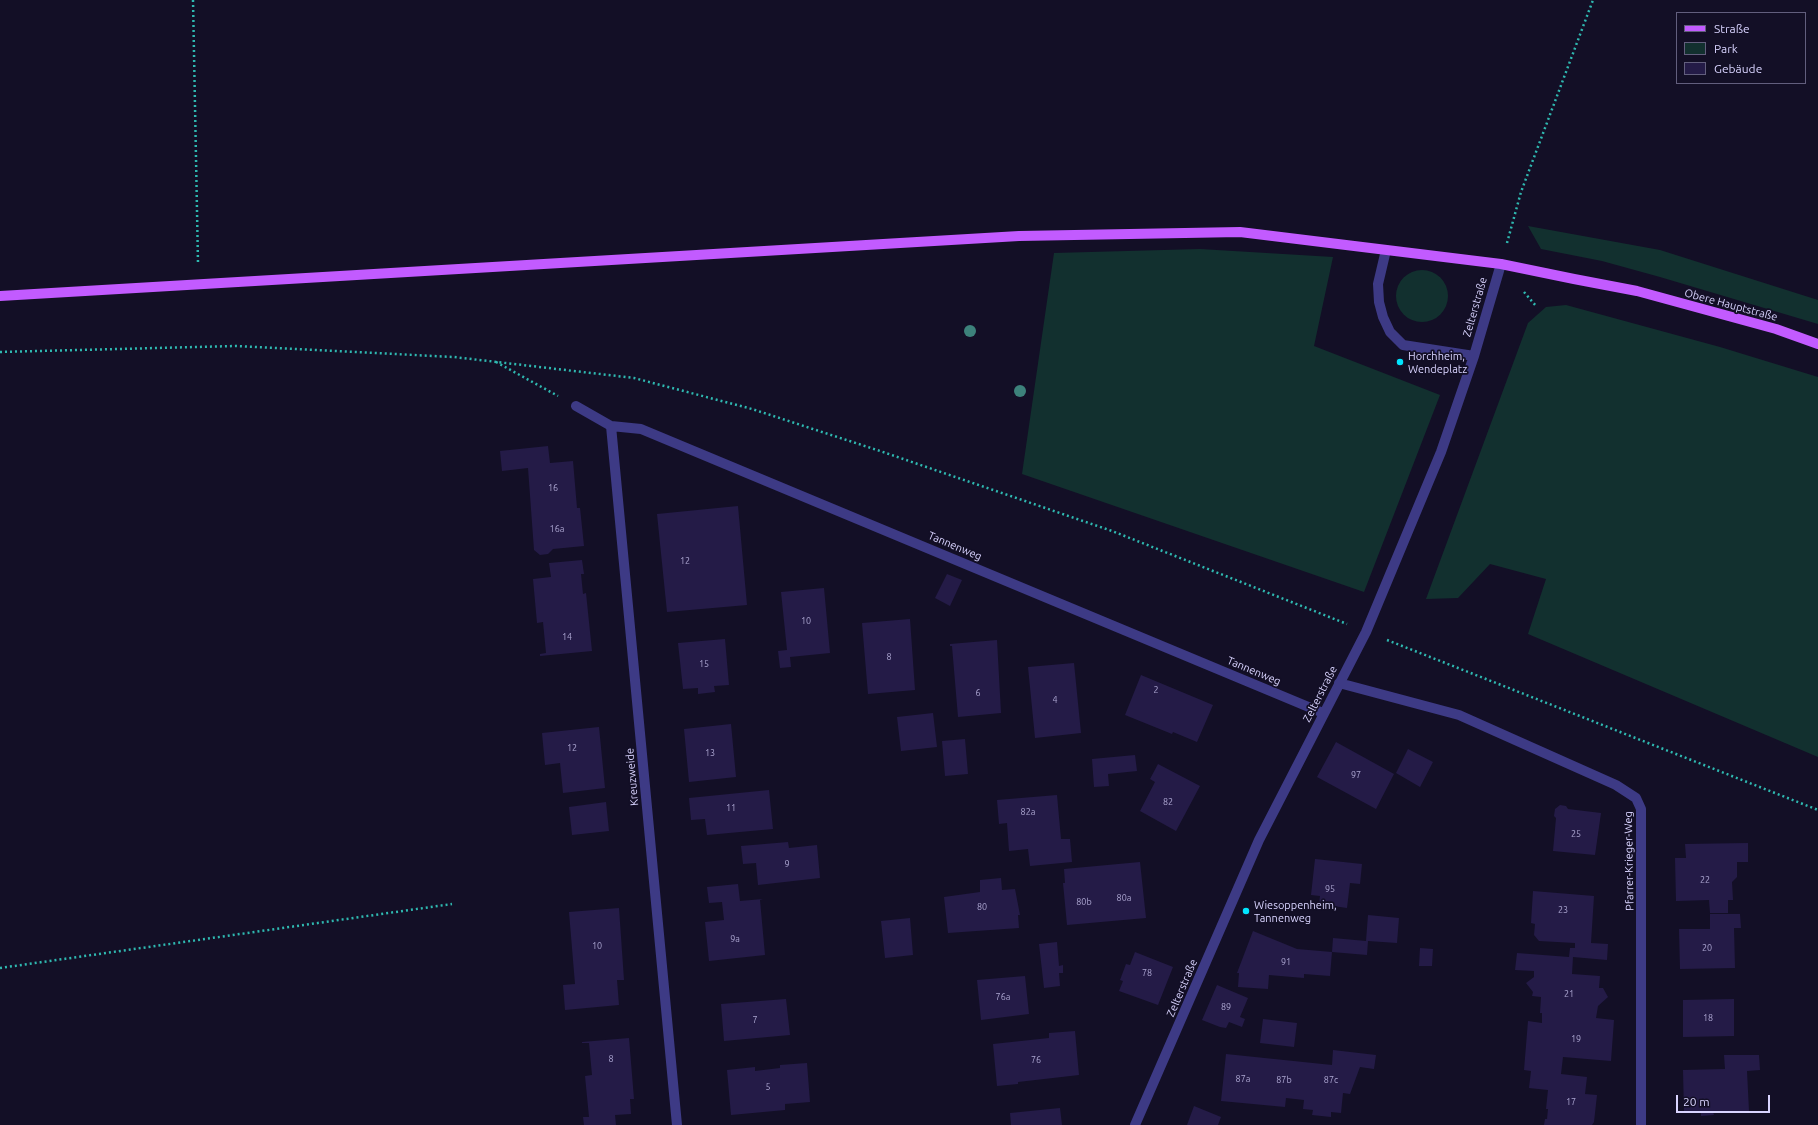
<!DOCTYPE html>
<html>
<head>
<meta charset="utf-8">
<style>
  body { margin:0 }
  #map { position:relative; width:1818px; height:1125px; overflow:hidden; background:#130f26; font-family:Ubuntu,sans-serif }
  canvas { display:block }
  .legend { position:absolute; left:1676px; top:12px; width:130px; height:72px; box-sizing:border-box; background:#130f26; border:1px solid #625e7d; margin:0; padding:5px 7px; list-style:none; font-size:12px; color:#d9d4ff }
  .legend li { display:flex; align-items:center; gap:8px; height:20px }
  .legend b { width:20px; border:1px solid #625e7d }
  .scale { position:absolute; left:1676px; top:1095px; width:94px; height:18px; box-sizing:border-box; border:2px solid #d9d4ff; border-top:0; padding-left:5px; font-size:12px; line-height:14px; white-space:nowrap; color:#d9d4ff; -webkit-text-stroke:3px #130f26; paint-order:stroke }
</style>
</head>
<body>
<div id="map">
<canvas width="1818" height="1125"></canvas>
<ul class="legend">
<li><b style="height:5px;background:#c25bff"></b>Straße</li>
<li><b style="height:11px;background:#12302f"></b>Park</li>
<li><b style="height:11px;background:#241b47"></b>Gebäude</li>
</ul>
<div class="scale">20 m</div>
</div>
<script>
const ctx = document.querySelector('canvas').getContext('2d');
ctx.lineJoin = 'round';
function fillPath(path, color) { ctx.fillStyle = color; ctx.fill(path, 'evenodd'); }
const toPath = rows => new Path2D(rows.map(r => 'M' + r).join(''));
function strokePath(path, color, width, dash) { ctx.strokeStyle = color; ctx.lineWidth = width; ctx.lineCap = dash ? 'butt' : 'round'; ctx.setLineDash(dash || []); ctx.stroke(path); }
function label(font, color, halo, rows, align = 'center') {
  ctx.font = font + ' Ubuntu,sans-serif'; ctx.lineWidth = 3.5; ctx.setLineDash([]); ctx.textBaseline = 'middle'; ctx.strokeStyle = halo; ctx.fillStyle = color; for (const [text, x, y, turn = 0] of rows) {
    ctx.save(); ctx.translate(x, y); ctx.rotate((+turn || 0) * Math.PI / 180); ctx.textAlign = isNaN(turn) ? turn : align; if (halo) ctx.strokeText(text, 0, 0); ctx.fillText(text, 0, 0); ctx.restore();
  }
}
const green = toPath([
  [1528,226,1660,250,1818,300,1818,324,1660,277,1602,261,1541,249],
  [1200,249,1333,257,1314,346,1440,395,1364,592,1022,474,1054,253],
  '1396 296a26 26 0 1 1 52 0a26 26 0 1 1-52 0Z',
  [1566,305,1720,347,1818,377,1818,757,1528,634,1546,579,1490,564,1458,598,1426,599,1528,323,1546,307]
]);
const building = toPath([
  [548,446,550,463,573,461,577,508,580,508,584,546,553,549,548,554,540,555,534,550,528,468,502,471,500,451],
  [738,506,747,605,667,612,657,514],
  [582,560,584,574,581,574,583,594,586,593,592,651,540,656,540,654,546,653,543,622,537,623,533,579,551,577,549,563],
  [947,574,962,580,950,606,935,598],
  [824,588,830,653,790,657,791,667,780,668,778,651,787,650,781,592],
  [910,619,915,690,868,694,862,623],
  [725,639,729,685,714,686,715,692,698,694,698,688,683,689,678,643],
  [997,640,1001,713,958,717,952,646,950,646,950,644],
  [1074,663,1081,733,1035,738,1028,667],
  [1141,675,1213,705,1197,742,1173,732,1172,734,1125,715],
  [933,713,937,747,901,751,897,717],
  [731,724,736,777,689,782,684,729],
  [599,727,605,788,563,793,560,763,545,765,542,733],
  [965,739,968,774,945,776,942,741],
  [1336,742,1394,774,1376,809,1317,777],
  [1408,749,1433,762,1420,787,1396,773],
  [1135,755,1137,771,1108,774,1109,786,1094,787,1092,759],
  [1158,764,1200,786,1176,831,1140,811,1155,782,1150,779],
  [769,790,773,829,707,835,705,819,691,820,689,798],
  [1057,795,1061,839,1070,839,1072,862,1030,866,1028,849,1009,851,1007,823,999,824,997,800],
  [606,802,609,831,572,835,569,807],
  [1560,805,1566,806,1568,809,1601,813,1595,855,1553,851,1556,818,1554,816,1555,809],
  [788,842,789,848,817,845,820,878,758,885,756,863,743,864,741,846],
  [1748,843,1748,862,1737,862,1737,877,1732,882,1733,900,1728,900,1728,913,1710,913,1709,900,1676,901,1675,858,1686,858,1685,844],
  [1315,859,1362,864,1360,884,1350,883,1347,908,1319,904,1320,896,1311,895],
  [1140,862,1146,918,1067,925,1063,883,1065,883,1064,869],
  [1001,878,1002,890,1015,889,1020,915,1018,915,1019,928,948,933,944,897,980,892,980,880],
  [738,884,740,901,763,899,760,900,765,955,709,961,705,922,724,920,722,902,709,903,707,887],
  [1533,891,1594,896,1591,943,1608,944,1607,960,1573,957,1572,974,1600,976,1599,988,1603,988,1608,997,1598,1006,1596,1018,1614,1020,1611,1061,1563,1057,1561,1074,1587,1077,1585,1094,1597,1095,1594,1122,1592,1125,1544,1125,1545,1119,1547,1119,1548,1109,1546,1109,1548,1090,1529,1088,1531,1071,1524,1070,1528,1021,1542,1023,1542,1013,1540,1013,1541,997,1532,996,1533,992,1526,983,1534,977,1534,971,1515,970,1517,953,1569,957,1570,948,1575,948,1575,943,1539,941,1534,935,1535,924,1531,923],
  [619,908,624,980,617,980,619,1005,565,1010,563,985,575,984,569,912],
  [1710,914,1740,914,1741,928,1734,928,1735,968,1680,969,1679,929,1710,929],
  [1368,915,1399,918,1397,943,1368,941,1367,955,1332,952,1333,938,1366,941],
  [910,918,913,955,885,958,881,921],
  [1253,931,1297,949,1332,952,1330,976,1304,974,1304,978,1269,975,1268,989,1238,987,1239,973,1237,973],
  [1057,942,1059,966,1063,965,1063,973,1059,973,1060,986,1044,988,1039,944],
  [1420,948,1433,949,1432,966,1419,966],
  [1135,952,1173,967,1158,1005,1119,991,1123,981,1120,980,1126,964,1130,965],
  [1025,976,1029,1014,981,1020,977,980],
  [1217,985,1248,998,1240,1017,1245,1019,1242,1027,1229,1022,1226,1028,1220,1027,1202,1020],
  [786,999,790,1035,724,1041,721,1004],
  [1734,999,1734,1036,1683,1037,1683,1000],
  [1263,1019,1297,1023,1294,1047,1260,1043],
  [1075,1031,1079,1075,1018,1082,1018,1084,997,1086,993,1044,1049,1038,1049,1033],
  [629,1038,634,1099,630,1099,631,1114,615,1115,616,1125,584,1125,583,1117,589,1117,585,1076,592,1075,589,1043,582,1043,582,1042],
  [1333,1050,1376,1055,1374,1069,1360,1067,1350,1094,1343,1093,1341,1113,1331,1112,1331,1117,1312,1115,1313,1110,1303,1109,1304,1100,1286,1098,1285,1107,1221,1101,1226,1054,1332,1065],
  [1724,1055,1759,1055,1760,1070,1747,1071,1749,1111,1713,1112,1714,1115,1701,1116,1701,1113,1684,1113,1683,1070,1725,1069],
  [807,1063,810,1102,785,1104,785,1110,731,1115,727,1070,755,1067,755,1071,780,1068,780,1065],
  [1194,1106,1221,1117,1218,1125,1187,1125],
  [1060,1108,1062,1125,1011,1125,1010,1113]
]);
const path = toPath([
  [193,0,198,263],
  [1507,243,1521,192,1593,0],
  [1524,292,1536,306],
  [0,352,235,346,454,357,634,378,752,409,880,451,1112,531,1347,624],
  [496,362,558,396],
  [1387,640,1818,810],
  [0,968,452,904]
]);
const minor = toPath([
  [1386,250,1378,284,1379,302,1383,317,1390,332,1403,345,1474,356],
  [576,406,611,426,641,429,1323,713],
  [611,426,677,1125],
  [1339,683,1459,715,1616,785,1636,798,1641,809,1641,1125],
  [1135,1125,1259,840,1366,632,1441,452,1474,356,1501,264]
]);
const major = toPath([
  [0,296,1019,236,1240,232,1501,264,1574,279,1637,291,1776,329,1818,344]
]);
const trees = [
  [970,331],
  [1020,391]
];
const markers = [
  [1400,362,4,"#00e5ff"],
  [1246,911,4,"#00e5ff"]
];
const numberNames = [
  ["16",553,488],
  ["16a",557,529],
  ["12",685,561],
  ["10",806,621],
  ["14",567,637],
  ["8",889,657],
  ["15",704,664],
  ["2",1156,690],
  ["6",978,693],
  ["4",1055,700],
  ["12",572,748],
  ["13",710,753],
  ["97",1356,775],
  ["82",1168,802],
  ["11",731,808],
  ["82a",1028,812],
  ["25",1576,834],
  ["9",787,864],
  ["22",1705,880],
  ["95",1330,889],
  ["80a",1124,898],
  ["80b",1084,902],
  ["80",982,907],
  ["23",1563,910],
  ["9a",735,939],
  ["10",597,946],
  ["20",1707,948],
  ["91",1286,962],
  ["78",1147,973],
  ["21",1569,994],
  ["76a",1003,997],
  ["89",1226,1007],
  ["18",1708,1018],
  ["7",755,1020],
  ["19",1576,1039],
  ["8",611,1059],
  ["76",1036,1060],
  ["87a",1243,1079],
  ["87b",1284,1080],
  ["87c",1331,1080],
  ["5",768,1087],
  ["17",1571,1102]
];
const streetNames = [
  ["Obere Hauptstraße",1731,305,15],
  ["Zelterstraße",1475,307,-74],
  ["Tannenweg",955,546,23],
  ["Tannenweg",1254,671,23],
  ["Zelterstraße",1320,694,-63],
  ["Kreuzweide",632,777,-95],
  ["Pfarrer-Krieger-Weg",1629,861,-91],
  ["Zelterstraße",1182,988,-67]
];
const poiNames = [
  ["Horchheim,",1408,356],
  ["Wendeplatz",1408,369],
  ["Wiesoppenheim,",1254,905],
  ["Tannenweg",1254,918]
];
fillPath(green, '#12302f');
fillPath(building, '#241b47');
strokePath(path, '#2fb8b0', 2.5, [2, 3]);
strokePath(minor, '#3d3a85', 10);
strokePath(major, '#c25bff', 10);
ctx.fillStyle = '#3d827b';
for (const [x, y] of trees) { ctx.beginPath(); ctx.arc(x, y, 6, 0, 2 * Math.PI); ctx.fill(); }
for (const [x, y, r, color] of markers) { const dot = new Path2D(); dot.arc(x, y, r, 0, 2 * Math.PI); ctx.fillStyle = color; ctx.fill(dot); strokePath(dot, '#130f26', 1.5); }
label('9px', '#aca6d1', null, numberNames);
label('11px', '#d9d4ff', '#130f26', streetNames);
label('11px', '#d9d4ff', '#130f26', poiNames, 'left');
</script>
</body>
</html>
